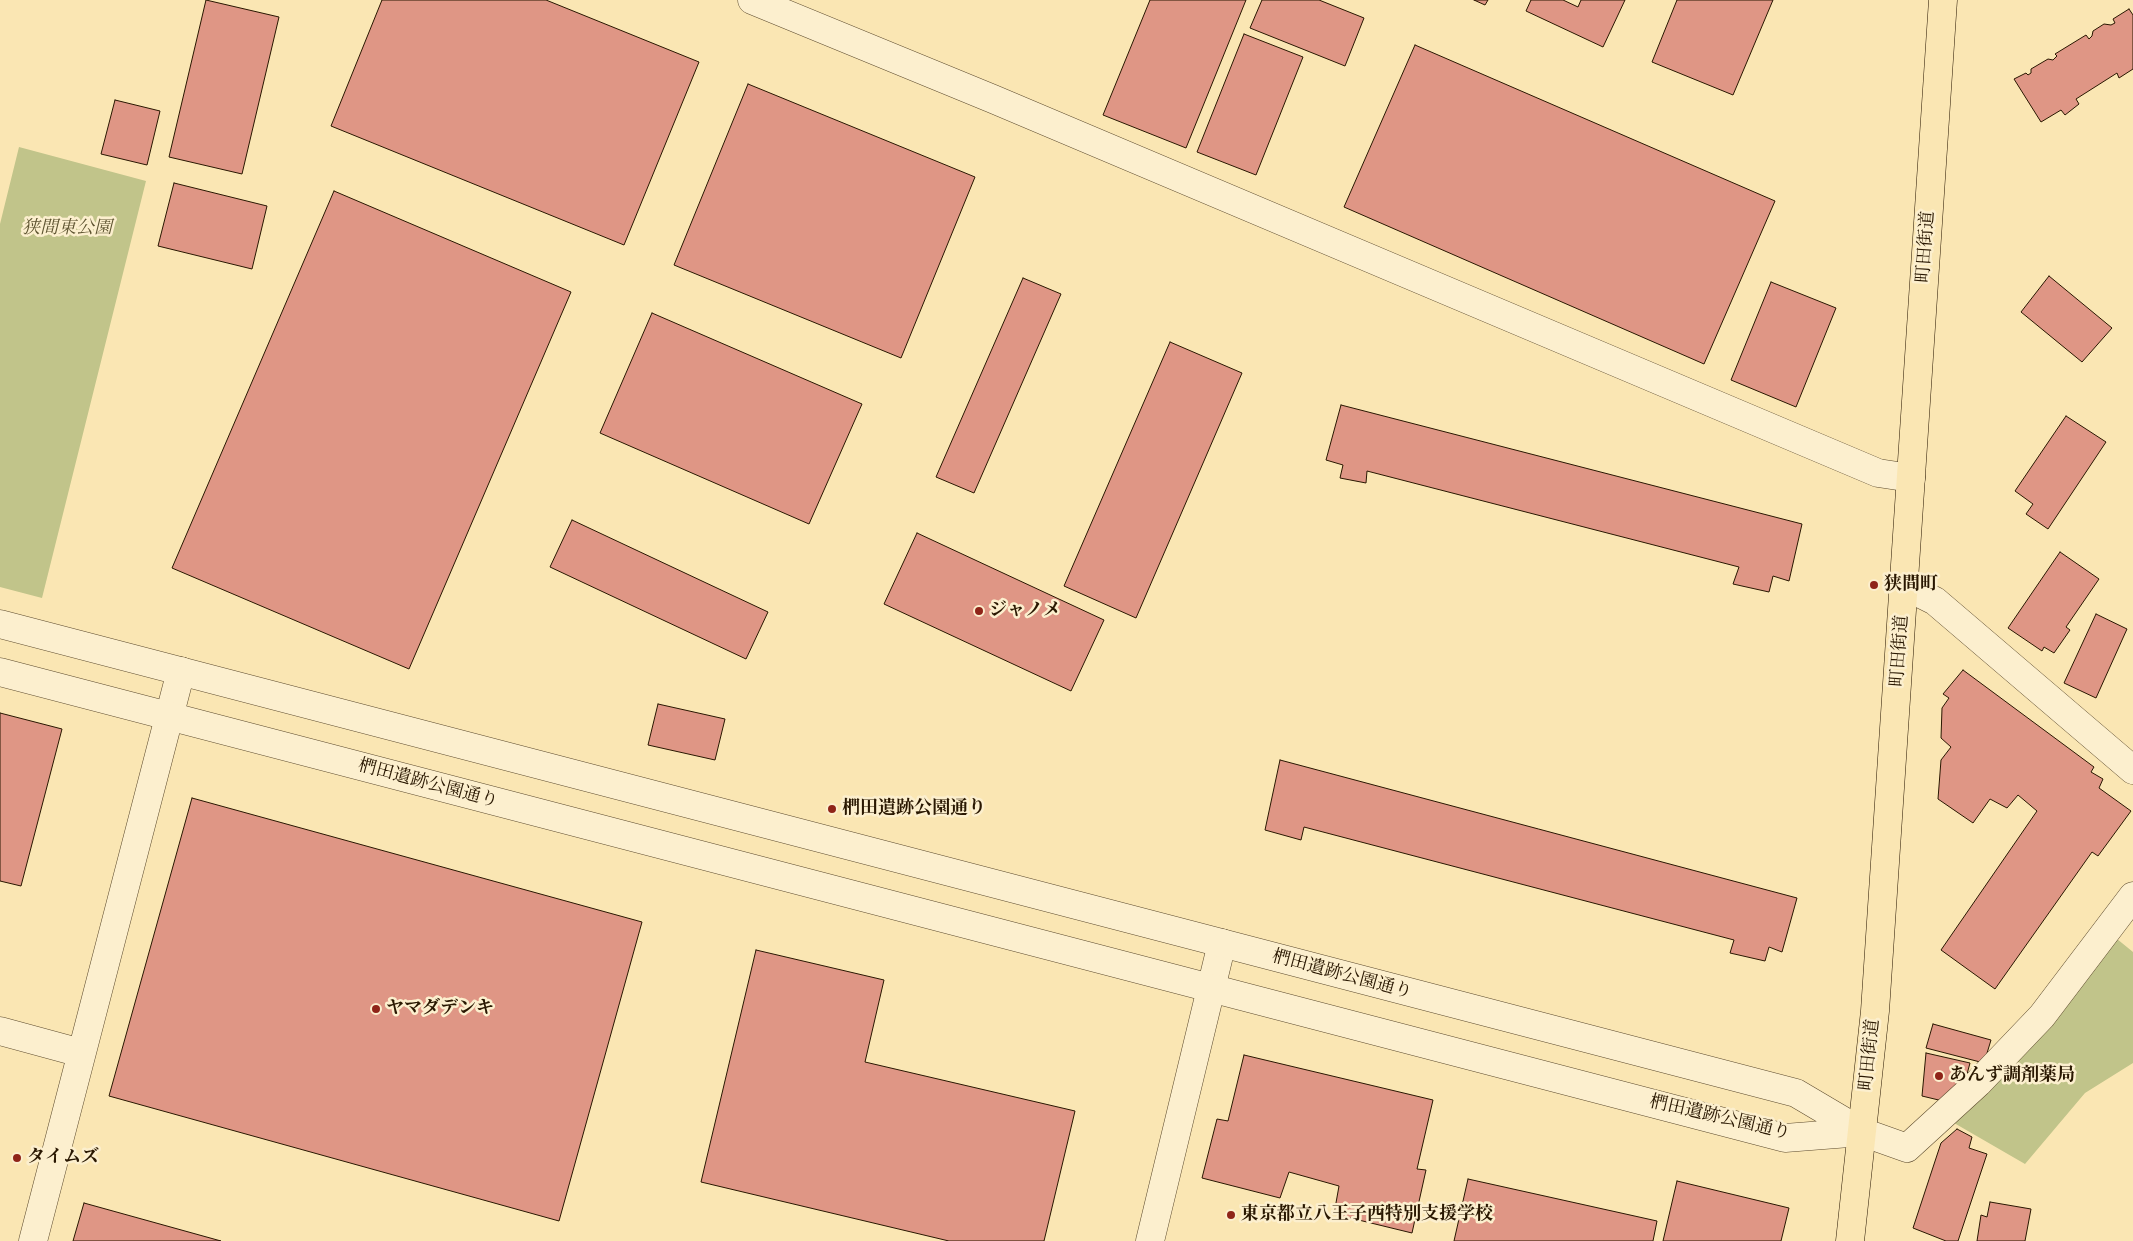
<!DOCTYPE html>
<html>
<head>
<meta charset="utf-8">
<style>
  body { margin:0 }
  canvas { display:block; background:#fae6b3 }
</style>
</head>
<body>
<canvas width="2133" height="1241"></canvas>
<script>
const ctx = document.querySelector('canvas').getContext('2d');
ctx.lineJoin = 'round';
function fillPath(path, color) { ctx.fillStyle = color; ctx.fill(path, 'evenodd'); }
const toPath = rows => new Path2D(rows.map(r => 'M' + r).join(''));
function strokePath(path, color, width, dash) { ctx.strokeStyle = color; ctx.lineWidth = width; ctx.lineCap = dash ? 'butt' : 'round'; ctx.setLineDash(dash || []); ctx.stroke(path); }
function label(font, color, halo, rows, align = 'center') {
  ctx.font = font + ' Alegreya,"Noto Serif JP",serif'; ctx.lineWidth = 5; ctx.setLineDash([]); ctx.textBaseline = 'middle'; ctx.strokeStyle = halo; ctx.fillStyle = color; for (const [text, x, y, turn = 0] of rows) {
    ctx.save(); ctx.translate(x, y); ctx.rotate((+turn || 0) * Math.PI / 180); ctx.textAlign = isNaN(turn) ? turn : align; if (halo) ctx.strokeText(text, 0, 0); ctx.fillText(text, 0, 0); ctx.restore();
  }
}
const green = toPath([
  [19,147,146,181,42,598,0,587,0,224],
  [2106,930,2133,952,2133,1063,2085,1093,2025,1164,1942,1116]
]);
const building = toPath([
  [206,0,279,17,242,174,169,157,206,0],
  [382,0,546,0,699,62,624,245,331,126,382,0],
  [1150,0,1246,0,1186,148,1103,115,1150,0],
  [1262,0,1319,0,1364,18,1345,66,1250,28,1262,0],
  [1474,0,1488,0,1485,5,1474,0],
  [1531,0,1563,0,1578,7,1581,0,1625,0,1603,47,1526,11,1531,0],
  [1677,0,1773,0,1733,95,1652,62,1677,0],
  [2129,9,2133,15,2133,69,2119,78,2117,73,2076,99,2079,104,2065,115,2061,110,2041,122,2014,79,2026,73,2028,75,2031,73,2031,69,2048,59,2053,60,2057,56,2055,54,2086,35,2089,39,2092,36,2093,31,2104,24,2111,25,2115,23,2113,19,2129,9],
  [1244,34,1303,57,1256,175,1197,152,1244,34],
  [1415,45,1775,201,1704,364,1344,207,1415,45],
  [748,84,975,177,901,358,674,265,748,84],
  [115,100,160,111,147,165,101,154,115,100],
  [174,183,267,206,252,269,158,246,174,183],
  [334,191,571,292,409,669,172,568,334,191],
  [2049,276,2112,328,2082,362,2021,312,2049,276],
  [1023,278,1061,294,974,493,936,477,1023,278],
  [1771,282,1836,308,1796,407,1731,380,1771,282],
  [652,313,862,404,809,524,600,433,652,313],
  [1170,342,1242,373,1136,618,1064,586,1170,342],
  [1341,405,1802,524,1789,581,1773,576,1769,592,1733,584,1739,567,1367,471,1366,483,1340,478,1343,465,1326,460,1341,405],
  [2066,416,2106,442,2048,529,2026,514,2033,504,2015,491,2066,416],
  [572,520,768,612,746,659,550,567,572,520],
  [917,533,1104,620,1071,691,884,604,917,533],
  [2060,552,2099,579,2066,627,2070,630,2054,653,2044,647,2042,651,2008,628,2060,552],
  [2096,614,2127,629,2096,698,2064,683,2096,614],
  [1963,670,2094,767,2091,772,2103,779,2099,788,2131,811,2098,856,2092,852,1995,989,1941,950,2037,811,2018,795,2007,808,1990,799,1973,823,1938,799,1941,760,1951,747,1941,738,1942,708,1949,698,1943,694,1963,670],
  [658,704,725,719,715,760,648,745,658,704],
  [0,713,62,729,21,886,0,881,0,713],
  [1280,760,1797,898,1782,952,1769,947,1765,961,1730,953,1734,940,1304,827,1301,840,1265,830,1280,760],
  [192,798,642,922,559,1221,109,1096,192,798],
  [756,950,884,980,865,1062,1075,1111,1044,1241,949,1241,701,1182,756,950],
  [1933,1024,1991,1040,1984,1063,1926,1048,1933,1024],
  [1926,1053,1970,1063,1966,1078,1947,1102,1922,1096,1926,1053],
  [1244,1055,1433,1100,1417,1169,1426,1170,1412,1233,1334,1214,1339,1186,1289,1172,1280,1198,1202,1178,1217,1119,1228,1121,1244,1055],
  [1957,1129,1972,1137,1969,1148,1987,1154,1958,1241,1946,1241,1913,1228,1941,1143,1957,1129],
  [1468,1179,1657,1221,1653,1241,1454,1241,1468,1179],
  [1677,1181,1789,1208,1781,1241,1663,1241,1677,1181],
  [1990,1202,2031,1209,2025,1241,1977,1241,1981,1215,1987,1217,1990,1202],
  [84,1203,221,1241,73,1241,84,1203]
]);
const minor = toPath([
  [1905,586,1935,601,2133,770],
  [0,1031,81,1053],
  [1862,1132,1907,1148,1978,1083,2042,1016,2133,896],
  [33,1241,181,671],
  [1150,1241,1222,943]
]);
const tertiary = toPath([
  [752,0,993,99,1878,473,1911,478],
  [0,624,1796,1093,1862,1132],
  [0,672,1785,1138,1862,1132]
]);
const primary = toPath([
  [1850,1241,1875,1011,1943,0]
]);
const markers = [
  [1874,585,5,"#8f2418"],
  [979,611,5,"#8f2418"],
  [832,809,5,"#8f2418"],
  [376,1009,5,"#8f2418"],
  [1939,1076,5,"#8f2418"],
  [17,1158,5,"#8f2418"],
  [1231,1215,5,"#8f2418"]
];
const parkNames = [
  ["狭間東公園",67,229]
];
const streetNames = [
  ["町田街道",1926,247,-86],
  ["町田街道",1900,651,-86],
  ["椚田遺跡公園通り",428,784,15],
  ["椚田遺跡公園通り",1342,975,15],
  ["町田街道",1870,1055,-84],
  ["椚田遺跡公園通り",1720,1118,13]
];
const poiNames = [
  ["狭間町",1884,585],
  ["ジャノメ",989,611],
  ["椚田遺跡公園通り",842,809],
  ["ヤマダデンキ",386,1009],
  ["あんず調剤薬局",1949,1076],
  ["タイムズ",27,1158],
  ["東京都立八王子西特別支援学校",1241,1215]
];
fillPath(green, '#c1c48a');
fillPath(building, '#df9685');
strokePath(building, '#291701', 1);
strokePath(minor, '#5d4b2e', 29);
strokePath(tertiary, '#5d4b2e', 29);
strokePath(primary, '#291701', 29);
strokePath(minor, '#fcefce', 28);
strokePath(tertiary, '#fcefce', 28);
strokePath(primary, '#fae6b3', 28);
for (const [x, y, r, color] of markers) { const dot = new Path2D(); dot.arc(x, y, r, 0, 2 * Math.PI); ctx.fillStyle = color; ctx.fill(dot); strokePath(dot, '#fcefce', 2); }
label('italic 18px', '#5e5431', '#fcefce', parkNames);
label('18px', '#291701', '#fcefce', streetNames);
label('bold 18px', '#291701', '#fcefce', poiNames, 'left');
</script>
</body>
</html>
